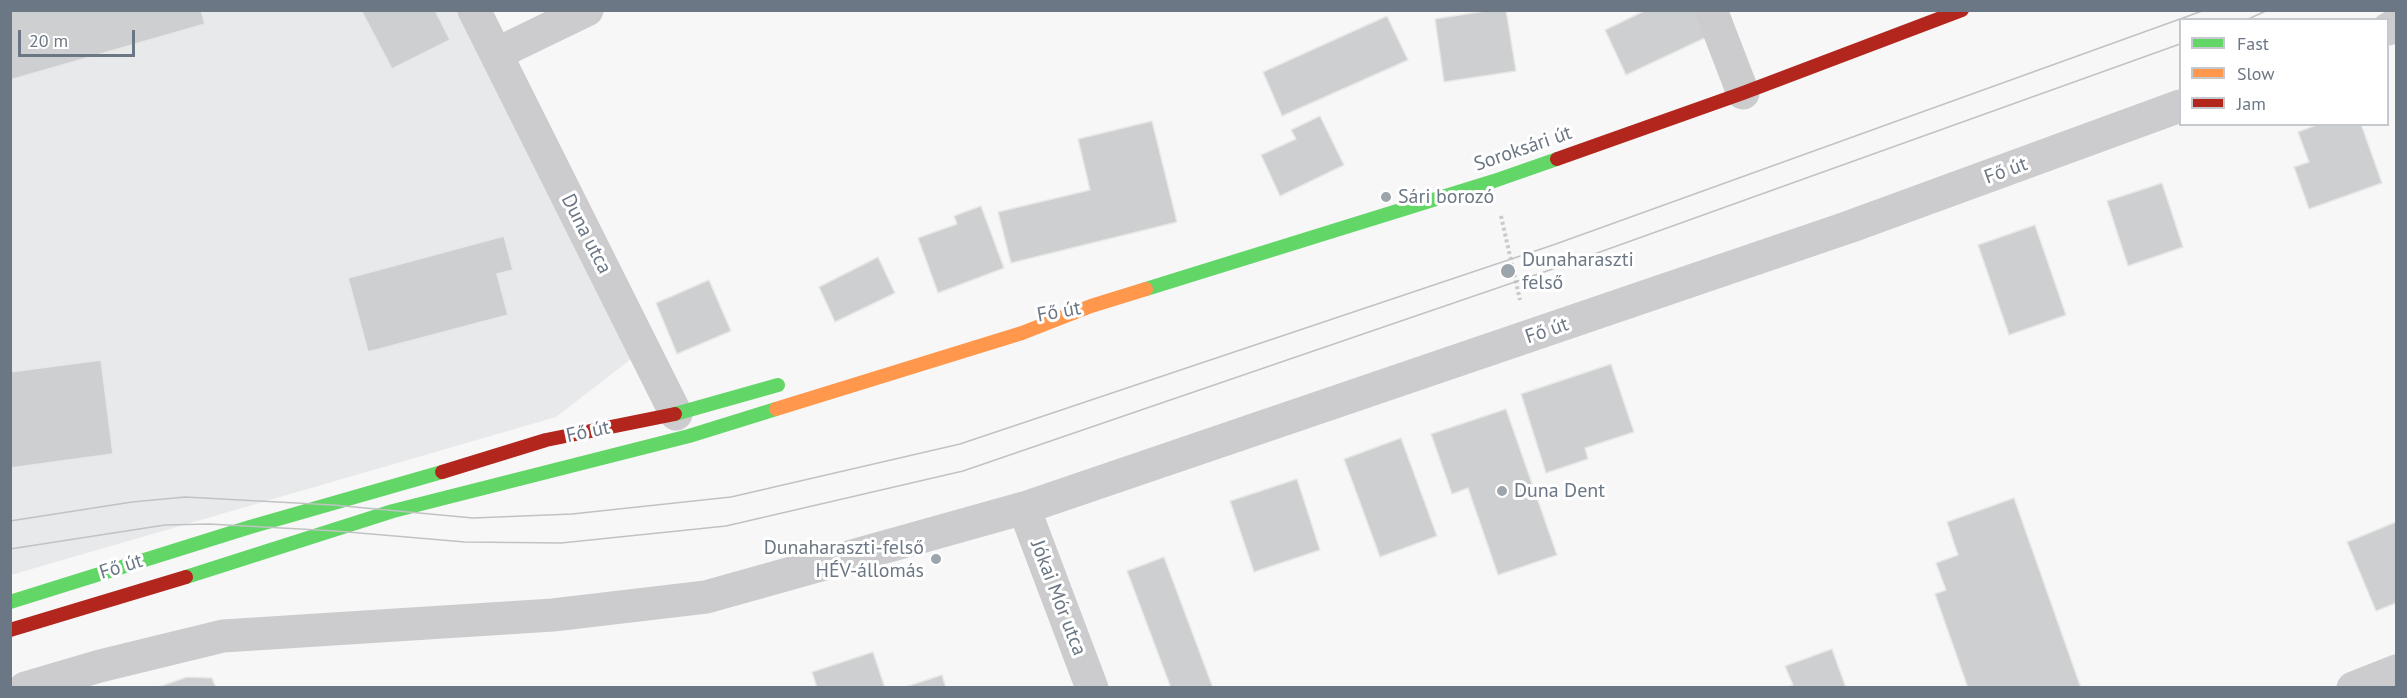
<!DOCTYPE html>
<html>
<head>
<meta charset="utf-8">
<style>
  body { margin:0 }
  #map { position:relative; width:2407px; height:698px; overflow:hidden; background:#f7f7f7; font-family:"PT Sans",sans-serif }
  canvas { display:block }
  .frame { position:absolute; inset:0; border:12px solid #6b7784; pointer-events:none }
  .legend { position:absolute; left:2179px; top:18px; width:210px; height:108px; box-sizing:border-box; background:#fff; border:2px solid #c4c9ce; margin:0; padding:8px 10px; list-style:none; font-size:18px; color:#6b7784 }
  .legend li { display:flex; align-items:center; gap:12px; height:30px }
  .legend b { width:30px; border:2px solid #c4c9ce }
  .scale { position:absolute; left:18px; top:30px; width:117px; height:27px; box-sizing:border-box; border:3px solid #6b7784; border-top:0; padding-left:8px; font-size:18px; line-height:21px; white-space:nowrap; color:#6b7784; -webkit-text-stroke:4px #fff; paint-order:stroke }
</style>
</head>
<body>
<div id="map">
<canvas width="2407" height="698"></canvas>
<div class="frame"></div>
<ul class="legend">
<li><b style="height:8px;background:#63d668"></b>Fast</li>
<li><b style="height:8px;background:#ff974d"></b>Slow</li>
<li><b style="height:8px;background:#b3261e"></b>Jam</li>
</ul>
<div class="scale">20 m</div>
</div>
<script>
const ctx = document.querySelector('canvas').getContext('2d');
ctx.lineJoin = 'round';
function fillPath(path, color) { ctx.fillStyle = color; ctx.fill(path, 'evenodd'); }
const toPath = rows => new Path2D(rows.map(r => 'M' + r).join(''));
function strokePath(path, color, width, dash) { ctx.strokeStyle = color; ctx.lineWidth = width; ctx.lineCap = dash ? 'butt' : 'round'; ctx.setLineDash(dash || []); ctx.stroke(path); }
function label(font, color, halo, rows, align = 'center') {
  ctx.font = font + ' "PT Sans",sans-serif'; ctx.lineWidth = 6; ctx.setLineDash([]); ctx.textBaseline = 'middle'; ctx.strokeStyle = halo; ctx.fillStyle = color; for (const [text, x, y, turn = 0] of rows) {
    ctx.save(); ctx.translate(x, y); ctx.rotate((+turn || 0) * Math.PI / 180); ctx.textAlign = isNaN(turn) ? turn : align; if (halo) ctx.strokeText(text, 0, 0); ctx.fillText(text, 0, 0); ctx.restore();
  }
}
const built = toPath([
  [11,11,460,11,635,356,556,417,11,575]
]);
const building = toPath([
  [10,10,201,10,205,24,10,80,10,10],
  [361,10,435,10,450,40,392,69,361,10],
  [1491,10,1506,10,1516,71,1444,82,1435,19,1491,10],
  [1697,10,1709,36,1626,75,1605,30,1646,10,1697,10],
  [1387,16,1408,60,1282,116,1263,72,1387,16],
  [1320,116,1344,165,1280,196,1261,155,1296,139,1291,130,1320,116],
  [1152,121,1177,222,1011,263,998,212,1090,190,1078,139,1152,121],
  [2319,124,2361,124,2382,183,2309,209,2294,167,2309,162,2298,132,2319,124],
  [2162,183,2183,247,2128,266,2107,201,2162,183],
  [981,206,1004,268,938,293,918,238,957,224,954,216,981,206],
  [2035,225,2066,315,2009,335,1978,245,2035,225],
  [504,236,513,270,497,274,508,315,368,352,348,278,504,236],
  [878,257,895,293,835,322,819,287,878,257],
  [709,280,731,331,677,354,656,303,709,280],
  [101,360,113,454,10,468,10,372,101,360],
  [1611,364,1634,432,1585,448,1588,459,1546,473,1521,394,1611,364],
  [1506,409,1557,555,1498,575,1468,488,1452,494,1431,434,1506,409],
  [1401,438,1437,536,1380,557,1344,459,1401,438],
  [1297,479,1320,550,1254,572,1230,501,1297,479],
  [2014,498,2081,688,1968,688,1935,594,1946,590,1936,563,1958,555,1947,522,2014,498],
  [2396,522,2396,603,2376,611,2347,542,2396,522],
  [1164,557,1213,688,1171,688,1127,571,1164,557],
  [1832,649,1846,688,1784,688,1793,685,1785,666,1832,649],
  [873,652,885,688,817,688,812,672,873,652],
  [942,675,946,688,905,688,905,687,942,675],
  [187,677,212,678,216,688,156,688,187,677]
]);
const path = toPath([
  [1501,216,1520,300]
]);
const street = toPath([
  [474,10,676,414],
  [1711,10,1743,93],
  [2388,29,2396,25],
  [496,54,587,10],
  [1024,508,1092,688],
  [25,688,100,666,223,636,553,615,706,597,1024,508,1849,227,2180,106],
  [2353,688,2396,671]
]);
const fast = toPath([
  [1146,289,1494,181,1557,159],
  [675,414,778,385],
  [186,577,393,511,689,436,776,409],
  [10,602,250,527,442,472]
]);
const slow = toPath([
  [776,409,1022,333,1091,306,1146,289]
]);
const jam = toPath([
  [1557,159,1743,93,1962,10],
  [442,472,546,440,675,414],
  [10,630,186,577]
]);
const tram = toPath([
  [2246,20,2268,10],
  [10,521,132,502,185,497,333,505,473,518,572,514,731,497,960,444,1553,245,2205,10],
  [10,549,165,525,209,524,336,531,465,542,561,543,726,526,963,471,1547,271,2180,44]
]);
const markers = [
  [1386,197,6,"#9ca4ac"],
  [1508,271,8,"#9ca4ac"],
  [1502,491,6,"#9ca4ac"],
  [936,559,6,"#9ca4ac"]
];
const streetNames = [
  ["Soroksári út",1523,149,-19],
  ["Fő út",2006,171,-20],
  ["Duna utca",586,234,63],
  ["Fő út",1059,312,-10],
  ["Fő út",1547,331,-19],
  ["Fő út",588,432,-12],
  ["Fő út",121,567,-17],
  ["Jókai Mór utca",1058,598,69]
];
const poiNames = [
  ["Sári borozó",1398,197],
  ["Dunaharaszti",1522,260],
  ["felső",1522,283],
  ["Duna Dent",1514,491],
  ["Dunaharaszti-felső",924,548,"right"],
  ["HÉV-állomás",924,571,"right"]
];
fillPath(built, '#e7e9ea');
fillPath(building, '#cecfd0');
strokePath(building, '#e7e7e6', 1.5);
strokePath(path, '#c9cacb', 4, [3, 3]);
strokePath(street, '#ccccce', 33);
strokePath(fast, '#63d668', 14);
strokePath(slow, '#ff974d', 14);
strokePath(jam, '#b3261e', 14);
strokePath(tram, '#c1c2c4', 1.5);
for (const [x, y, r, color] of markers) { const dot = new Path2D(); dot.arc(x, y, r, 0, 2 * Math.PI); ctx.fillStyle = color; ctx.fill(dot); strokePath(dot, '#fff', 2); }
label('20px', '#6b7784', '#fff', streetNames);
label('20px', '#6b7784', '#fff', poiNames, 'left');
</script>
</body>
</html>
